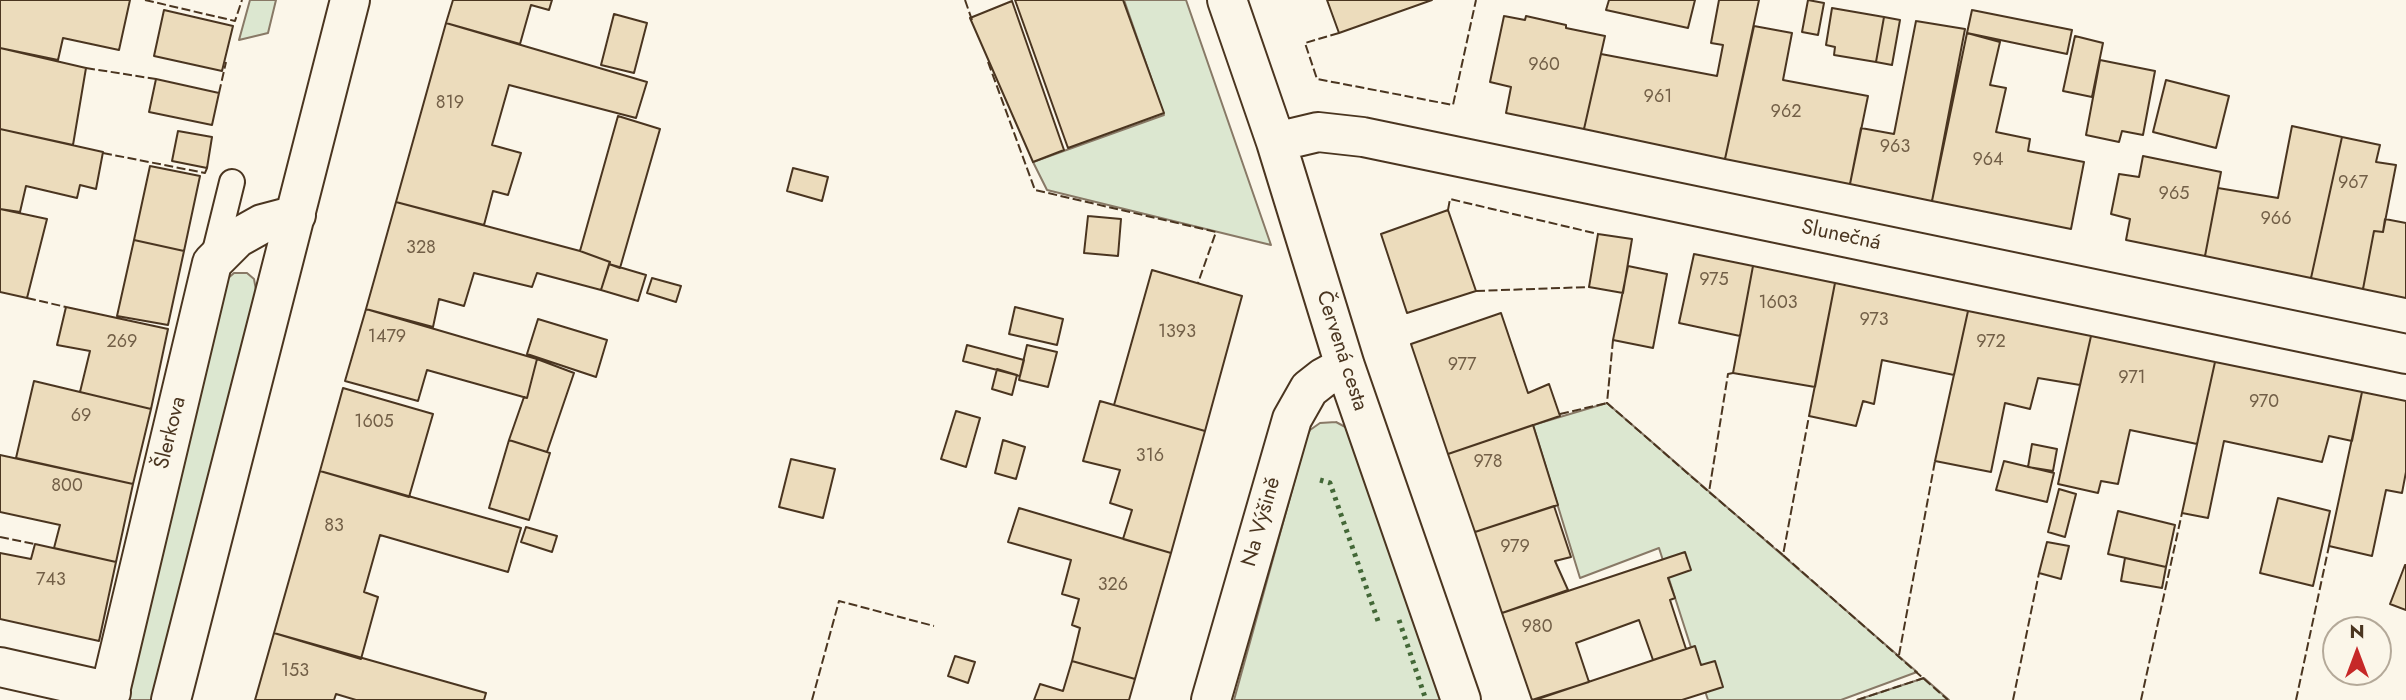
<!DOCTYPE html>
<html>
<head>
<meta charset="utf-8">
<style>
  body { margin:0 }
  #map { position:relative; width:2406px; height:700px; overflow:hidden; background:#fbf6e9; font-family:Jost,sans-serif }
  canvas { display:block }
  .north { position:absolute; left:2322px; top:616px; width:70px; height:70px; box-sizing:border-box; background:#fbf6e9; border:2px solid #b4a999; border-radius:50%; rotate:0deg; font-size:19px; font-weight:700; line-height:28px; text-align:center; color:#4a3520 }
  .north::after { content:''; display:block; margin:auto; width:24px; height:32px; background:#c62828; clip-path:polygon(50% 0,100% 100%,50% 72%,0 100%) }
</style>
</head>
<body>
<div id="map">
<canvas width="2406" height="700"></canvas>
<div class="north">N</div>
</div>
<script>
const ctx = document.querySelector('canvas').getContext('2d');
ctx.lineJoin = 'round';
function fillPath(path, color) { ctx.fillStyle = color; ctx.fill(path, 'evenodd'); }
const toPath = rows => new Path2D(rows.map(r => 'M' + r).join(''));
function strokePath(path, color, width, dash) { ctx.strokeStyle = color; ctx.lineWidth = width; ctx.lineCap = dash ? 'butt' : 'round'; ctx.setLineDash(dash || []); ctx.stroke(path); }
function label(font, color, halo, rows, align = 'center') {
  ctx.font = font + ' Jost,sans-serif'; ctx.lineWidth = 5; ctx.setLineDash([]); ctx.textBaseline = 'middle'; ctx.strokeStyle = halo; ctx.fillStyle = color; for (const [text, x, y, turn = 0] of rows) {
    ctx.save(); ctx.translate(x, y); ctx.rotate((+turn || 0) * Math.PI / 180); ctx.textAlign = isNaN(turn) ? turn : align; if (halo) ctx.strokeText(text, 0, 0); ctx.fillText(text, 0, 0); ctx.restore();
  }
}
const green = toPath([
  [250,0,276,0,268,33,239,40,250,0],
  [1124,0,1186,0,1271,245,1047,190,1033,162,1164,115,1124,0],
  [234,273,247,273,254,279,256,290,156,700,125,700,226,280,234,273],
  [1607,403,1917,672,1841,700,1708,700,1659,548,1580,578,1533,425,1607,403],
  [1336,422,1349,429,1442,700,1234,700,1307,436,1310,430,1320,423,1336,422],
  [1924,678,1949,700,1857,700,1924,678]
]);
const building = toPath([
  [0,0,130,0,119,50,63,38,58,60,0,48,0,0],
  [453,0,552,0,549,10,531,5,520,44,446,23,453,0],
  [1015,0,1123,0,1164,113,1068,148,1015,0],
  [1327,0,1432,0,1339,33,1327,0],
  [1609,0,1695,0,1688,28,1606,10,1609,0],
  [1719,0,1759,0,1725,159,1584,129,1601,54,1717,76,1723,45,1711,43,1719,0],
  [1808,0,1824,3,1818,35,1802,32,1808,0],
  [1012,1,1064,150,1033,162,970,18,1012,1],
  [1832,8,1884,17,1876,62,1834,55,1835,47,1826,45,1832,8],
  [164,10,233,26,222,71,154,56,164,10],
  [1972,10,2072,30,2067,54,1967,33,1972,10],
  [614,14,647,23,634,73,601,65,614,14],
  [1504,16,1525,20,1526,16,1566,25,1566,28,1605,36,1584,129,1506,113,1511,87,1490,82,1504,16],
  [1884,17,1900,20,1892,65,1876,62,1884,17],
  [1916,21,1965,29,1932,201,1850,184,1861,128,1894,134,1916,21],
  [446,23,647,82,636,118,509,85,492,145,521,153,508,195,493,191,484,225,396,202,446,23],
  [1754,26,1792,33,1783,80,1868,96,1850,184,1725,159,1754,26],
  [1967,33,2000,42,1990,85,2006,88,1996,132,2030,139,2028,151,2084,162,2071,229,1932,201,1967,33],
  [2075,36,2103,43,2092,97,2063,91,2075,36],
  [0,48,86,68,73,145,0,129,0,48],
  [2100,60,2155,71,2143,135,2122,131,2119,142,2086,135,2100,60],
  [156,79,219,93,212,125,149,112,156,79],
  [2166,80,2229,96,2216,148,2153,132,2166,80],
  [618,116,660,129,620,268,609,264,610,262,580,251,618,116],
  [2292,126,2342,137,2311,278,2205,256,2218,188,2278,198,2292,126],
  [0,129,103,152,96,189,80,185,77,198,26,186,20,212,0,209,0,129],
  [178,131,212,137,207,168,172,161,178,131],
  [2342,137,2380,145,2376,162,2396,165,2383,232,2374,231,2363,289,2311,278,2342,137],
  [2143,156,2221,172,2205,256,2126,240,2130,219,2111,214,2119,174,2139,177,2143,156],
  [150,166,200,176,184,251,134,240,150,166],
  [793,168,828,177,822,201,787,191,793,168],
  [396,202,580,251,610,262,601,290,537,273,532,287,474,273,464,306,439,299,433,327,366,309,396,202],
  [0,209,47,219,27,298,0,292,0,209],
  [1448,210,1476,291,1407,313,1381,234,1448,210],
  [1088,216,1121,219,1118,256,1084,253,1088,216],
  [2385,219,2406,223,2406,298,2363,289,2374,231,2383,232,2385,219],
  [1598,234,1632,239,1623,293,1589,287,1598,234],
  [134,240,184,251,168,325,117,316,134,240],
  [1694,254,1753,266,1740,336,1679,323,1694,254],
  [609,264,646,275,638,301,601,290,609,264],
  [1628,266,1667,274,1653,348,1613,340,1628,266],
  [1753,266,1835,283,1815,387,1733,373,1753,266],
  [1152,270,1242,296,1205,431,1114,405,1152,270],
  [652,278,681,286,676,302,647,293,652,278],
  [1835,283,1968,311,1954,375,1882,360,1874,404,1863,401,1856,426,1809,416,1835,283],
  [66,307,168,329,151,409,80,392,90,351,57,345,66,307],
  [1015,307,1063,319,1057,345,1009,334,1015,307],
  [366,309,537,359,527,398,427,370,418,401,345,381,366,309],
  [1968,311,2091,336,2080,385,2038,378,2030,409,2005,403,1991,472,1935,461,1968,311],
  [1501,313,1528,393,1549,384,1560,416,1448,454,1411,344,1501,313],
  [538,319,607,340,596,377,527,354,538,319],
  [2091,336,2215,362,2197,444,2130,430,2118,484,2101,481,2098,493,2058,484,2091,336],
  [967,345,1024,360,1020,376,963,361,967,345],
  [1027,345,1057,352,1048,387,1019,380,1027,345],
  [537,359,574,373,547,452,509,440,524,397,527,398,537,359],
  [2215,362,2362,392,2352,441,2329,436,2322,462,2224,441,2208,518,2182,513,2215,362],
  [997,369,1017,375,1012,395,992,389,997,369],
  [34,381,151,409,133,484,16,458,34,381],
  [343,388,433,414,409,497,320,471,343,388],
  [2362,392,2406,401,2406,472,2402,493,2386,490,2372,556,2329,546,2362,392],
  [1100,401,1205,431,1171,553,1123,539,1132,510,1110,503,1120,470,1083,461,1100,401],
  [956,411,980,418,966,467,941,459,956,411],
  [1533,425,1558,505,1475,532,1448,454,1533,425],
  [509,440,550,453,529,520,489,508,509,440],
  [1003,440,1025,447,1016,479,995,473,1003,440],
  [2032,444,2057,449,2053,471,2028,467,2032,444],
  [0,455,133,484,116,562,54,548,60,525,0,512,0,455],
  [791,459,835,469,823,518,779,507,791,459],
  [2004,461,2054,473,2047,502,1996,490,2004,461],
  [320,471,521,528,508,572,380,535,364,592,378,597,361,659,274,633,320,471],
  [2059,489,2076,494,2065,537,2048,532,2059,489],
  [2278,498,2330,511,2313,586,2260,573,2278,498],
  [1554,506,1571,557,1555,561,1568,590,1502,613,1475,532,1554,506],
  [1019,508,1171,553,1135,679,1072,661,1080,628,1072,625,1079,599,1062,594,1071,560,1008,542,1019,508],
  [2118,511,2175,525,2166,567,2108,554,2118,511],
  [526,527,557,536,552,552,521,542,526,527],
  [2047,542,2069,546,2061,579,2039,573,2047,542],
  [35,544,116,562,99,641,0,619,0,553,31,559,35,544],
  [1685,552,1691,570,1668,578,1675,598,1670,600,1686,649,1653,660,1639,620,1576,643,1589,682,1532,700,1502,613,1685,552],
  [2125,558,2166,567,2162,588,2121,581,2125,558],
  [2405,565,2406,565,2406,610,2390,604,2405,565],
  [274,633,486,693,484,700,356,700,336,694,334,700,255,700,274,633],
  [1695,646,1701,665,1715,661,1723,687,1682,700,1535,700,1695,646],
  [955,656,975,662,968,683,948,676,955,656],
  [1072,661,1135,679,1129,700,1034,700,1040,684,1063,691,1072,661]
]);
const service = toPath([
  [213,259,232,182]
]);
const minor = toPath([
  [1227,0,1276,142,1345,366,1461,700],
  [1276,142,1318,132,1363,137,2406,354],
  [0,667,111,692],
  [108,700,212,263,237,238,262,224,296,215],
  [171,700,350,0],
  [1211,700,1292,419,1309,389,1323,378,1345,366]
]);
const hedge = toPath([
  [1320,480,1330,483,1378,621],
  [1399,620,1426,700]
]);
const fence = toPath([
  [145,0,235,21,242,0],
  [965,0,972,20],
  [1339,33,1305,43,1317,79,1453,105,1476,0],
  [988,62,1035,190,1216,232,1198,283],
  [86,68,156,79],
  [219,93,226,62],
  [103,153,205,173,207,168],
  [1448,210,1450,199,1598,234],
  [1476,291,1589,287],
  [27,298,66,307],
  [1613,340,1607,403,1709,492],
  [1733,373,1728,374,1709,492,1783,555,1809,416],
  [1560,414,1607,403],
  [0,537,35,544],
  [1783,555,1948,700],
  [1899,655,1935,461],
  [812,700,839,601,934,626],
  [1857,700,1924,678],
  [2013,700,2039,573],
  [2141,700,2182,513],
  [2296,700,2329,546]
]);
const numberNames = [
  ["960",1544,66],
  ["961",1658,98],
  ["819",450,104],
  ["962",1786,113],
  ["963",1895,148],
  ["964",1988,161],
  ["967",2353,184],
  ["965",2174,195],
  ["966",2276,220],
  ["328",421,249],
  ["975",1714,281],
  ["1603",1778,304],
  ["973",1874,321],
  ["1393",1177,333],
  ["1479",387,338],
  ["269",122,343],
  ["972",1991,343],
  ["977",1462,366],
  ["971",2132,379],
  ["970",2264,403],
  ["69",81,417],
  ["1605",374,423],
  ["316",1150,457],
  ["978",1488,463],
  ["800",67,487],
  ["83",334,527],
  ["979",1515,548],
  ["743",51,581],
  ["326",1113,586],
  ["980",1537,628],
  ["153",295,672]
];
const streetNames = [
  ["Slunečná",1841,236,12],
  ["Červená cesta",1341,351,72],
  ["Šlerkova",171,433,-76],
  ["Na Výšině",1262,522,-74]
];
fillPath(green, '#dce7d0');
strokePath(green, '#887966', 2);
fillPath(building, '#ecdcbc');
strokePath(building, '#4a3520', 2);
strokePath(service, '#4a3520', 28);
strokePath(minor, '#4a3520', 42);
strokePath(service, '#fbf6e9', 24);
strokePath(minor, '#fbf6e9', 38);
strokePath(hedge, '#436837', 5, [3.5, 5]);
strokePath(fence, '#4a3520', 2, [9, 3.5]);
label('18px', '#725f47', null, numberNames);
label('21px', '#4a3520', '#fbf6e9', streetNames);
</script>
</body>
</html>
